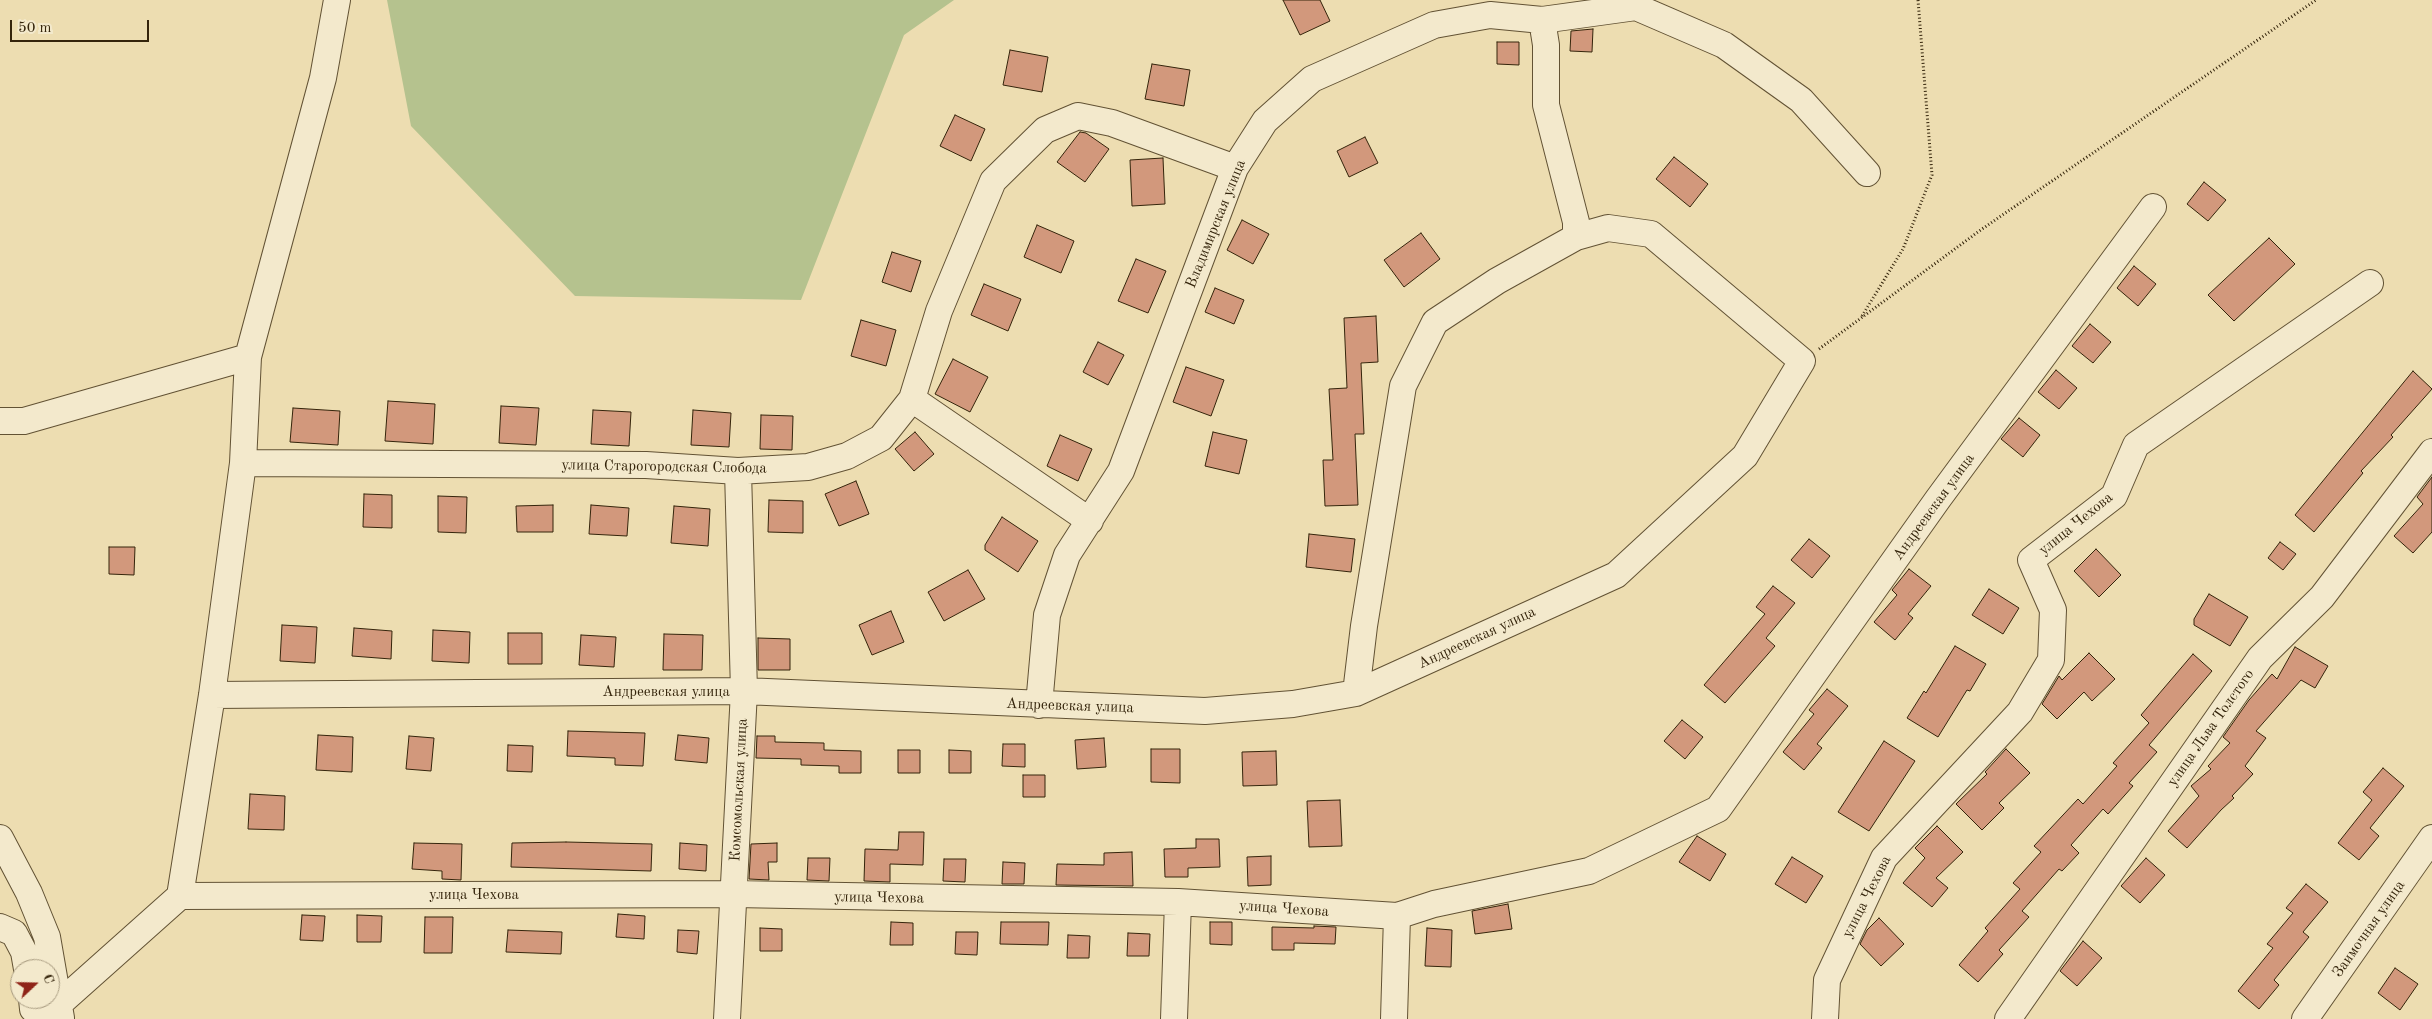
<!DOCTYPE html>
<html>
<head>
<meta charset="utf-8">
<style>
  body { margin:0 }
  #map { position:relative; width:2432px; height:1019px; overflow:hidden; background:#edddb1; font-family:"Old Standard TT",serif }
  canvas { display:block }
  .north { position:absolute; left:10px; top:959px; width:50px; height:50px; box-sizing:border-box; background:#f3e9cc; border:1px solid #a79a7f; border-radius:50%; rotate:69deg; font-size:14px; font-weight:700; line-height:20px; text-align:center; color:#34240b }
  .north::after { content:''; display:block; margin:auto; width:18px; height:22px; background:#8f2418; clip-path:polygon(50% 0,100% 100%,50% 72%,0 100%) }
  .scale { position:absolute; left:10px; top:20px; width:139px; height:22px; box-sizing:border-box; border:2px solid #34240b; border-top:0; padding-left:6px; font-size:15px; line-height:18px; white-space:nowrap; color:#34240b; -webkit-text-stroke:4px #f3e9cc; paint-order:stroke }
</style>
</head>
<body>
<div id="map">
<canvas width="2432" height="1019"></canvas>
<div class="north">С</div>
<div class="scale">50 m</div>
</div>
<script>
const ctx = document.querySelector('canvas').getContext('2d');
ctx.lineJoin = 'round';
function fillPath(path, color) { ctx.fillStyle = color; ctx.fill(path, 'evenodd'); }
const toPath = rows => new Path2D(rows.map(r => 'M' + r).join(''));
function strokePath(path, color, width, dash) { ctx.strokeStyle = color; ctx.lineWidth = width; ctx.lineCap = dash ? 'butt' : 'round'; ctx.setLineDash(dash || []); ctx.stroke(path); }
function label(font, color, halo, rows, align = 'center') {
  ctx.font = font + ' "Old Standard TT",serif'; ctx.lineWidth = 4; ctx.setLineDash([]); ctx.textBaseline = 'middle'; ctx.strokeStyle = halo; ctx.fillStyle = color; for (const [text, x, y, turn = 0] of rows) {
    ctx.save(); ctx.translate(x, y); ctx.rotate((+turn || 0) * Math.PI / 180); ctx.textAlign = isNaN(turn) ? turn : align; if (halo) ctx.strokeText(text, 0, 0); ctx.fillText(text, 0, 0); ctx.restore();
  }
}
const green = toPath([
  [387,0,954,0,904,35,801,300,575,296,411,126]
]);
const building = toPath([
  [1283,0,1320,0,1330,21,1300,35,1283,0],
  [1593,29,1592,52,1570,51,1571,31,1593,29],
  [1497,42,1519,42,1519,65,1497,64,1497,42],
  [1010,50,1048,57,1042,92,1003,85,1010,50],
  [1152,64,1190,70,1184,106,1145,99,1152,64],
  [955,115,985,129,971,161,940,146,955,115],
  [1080,132,1086,133,1109,149,1085,182,1057,162,1080,132],
  [1365,137,1378,163,1349,177,1337,151,1365,137],
  [1674,157,1708,184,1690,207,1656,179,1674,157],
  [1163,158,1165,204,1132,206,1130,160,1163,158],
  [2204,182,2226,200,2208,221,2187,204,2204,182],
  [1242,220,1269,234,1253,264,1227,250,1242,220],
  [1037,225,1074,241,1061,273,1024,257,1037,225],
  [1421,233,1440,259,1404,287,1384,260,1421,233],
  [2269,238,2295,264,2234,321,2208,295,2269,238],
  [892,252,921,261,911,292,882,282,892,252],
  [1136,259,1166,271,1148,313,1118,301,1136,259],
  [2134,266,2156,284,2138,306,2117,288,2134,266],
  [984,284,1021,299,1008,331,971,315,984,284],
  [1215,288,1244,300,1234,324,1205,312,1215,288],
  [1376,316,1378,362,1361,363,1364,434,1355,434,1358,505,1325,506,1323,460,1333,460,1329,389,1347,388,1344,318,1376,316],
  [861,320,896,330,886,366,851,356,861,320],
  [2090,324,2111,342,2093,363,2072,346,2090,324],
  [1098,342,1124,355,1108,385,1083,372,1098,342],
  [953,359,988,377,970,412,935,394,953,359],
  [1186,367,1224,380,1211,416,1173,402,1186,367],
  [2056,370,2077,388,2059,409,2038,392,2056,370],
  [2413,371,2432,389,2391,435,2393,437,2361,471,2363,473,2314,532,2295,515,2413,371],
  [388,401,435,404,433,444,385,441,388,401],
  [501,406,539,408,536,445,499,443,501,406],
  [293,408,340,411,338,445,290,442,293,408],
  [593,410,631,412,629,446,591,444,593,410],
  [693,410,731,413,729,447,691,445,693,410],
  [761,415,793,416,792,450,760,449,761,415],
  [2019,418,2040,435,2023,457,2001,439,2019,418],
  [915,432,934,454,914,471,895,449,915,432],
  [1213,432,1247,440,1239,474,1205,466,1213,432],
  [1060,435,1092,449,1078,481,1047,466,1060,435],
  [2432,477,2432,532,2413,553,2394,536,2423,504,2417,497,2432,477],
  [856,481,869,514,839,526,825,494,856,481],
  [364,494,392,495,392,528,363,527,364,494],
  [438,496,467,497,466,533,438,532,438,496],
  [769,500,803,501,803,533,768,532,769,500],
  [553,505,553,532,517,532,516,506,553,505],
  [591,505,629,508,627,536,589,534,591,505],
  [674,506,710,509,708,546,671,543,674,506],
  [1002,517,1038,541,1018,572,985,550,985,545,1002,517],
  [1309,534,1355,539,1351,572,1306,567,1309,534],
  [1809,539,1830,556,1812,578,1791,560,1809,539],
  [2280,542,2296,554,2283,570,2268,558,2280,542],
  [109,547,135,547,134,575,109,574,109,547],
  [2096,549,2121,575,2099,597,2074,571,2096,549],
  [1909,569,1931,586,1908,614,1913,618,1895,640,1874,622,1897,595,1892,590,1909,569],
  [968,570,985,599,944,621,928,592,968,570],
  [1773,586,1795,603,1766,638,1775,646,1725,703,1704,685,1765,614,1756,607,1773,586],
  [1989,589,2019,608,2003,634,1972,615,1989,589],
  [2209,594,2248,617,2230,646,2194,625,2194,619,2209,594],
  [891,611,904,642,872,655,859,625,891,611],
  [282,625,317,627,315,663,280,661,282,625],
  [354,628,392,631,391,659,352,656,354,628],
  [433,630,470,632,469,663,432,661,433,630],
  [508,633,542,633,542,664,508,664,508,633],
  [664,634,703,635,702,670,663,670,664,634],
  [581,635,616,637,614,667,579,665,581,635],
  [758,638,790,639,790,670,758,670,758,638],
  [1955,646,1986,664,1970,691,1967,690,1938,737,1907,718,1924,691,1926,693,1955,646],
  [2295,647,2328,666,2315,688,2301,680,2256,731,2266,738,2245,766,2253,774,2232,796,2234,798,2221,810,2187,848,2168,831,2199,796,2191,786,2211,769,2208,766,2230,743,2223,737,2249,700,2272,674,2277,679,2295,647],
  [2089,653,2115,679,2092,701,2084,692,2057,719,2042,704,2059,676,2062,680,2089,653],
  [2193,654,2212,671,2149,745,2157,752,2129,783,2133,786,2108,814,2103,809,2071,845,2079,853,2062,871,2059,869,2022,911,2029,917,1999,950,2003,954,1978,982,1959,965,1988,931,1985,928,2020,889,2013,883,2041,852,2034,846,2078,799,2083,804,2117,766,2113,763,2149,723,2141,715,2193,654],
  [1827,689,1848,706,1817,744,1822,748,1804,770,1783,752,1814,714,1809,710,1827,689],
  [1682,720,1703,737,1685,759,1664,741,1682,720],
  [568,731,645,733,643,766,615,765,615,758,567,756,568,731],
  [318,735,353,737,352,772,316,770,318,735],
  [678,735,709,738,707,763,675,760,678,735],
  [409,736,434,738,431,771,406,769,409,736],
  [757,736,775,736,775,742,824,743,824,750,861,751,861,773,839,773,839,766,801,765,801,759,756,758,757,736],
  [1104,738,1106,767,1077,769,1075,740,1104,738],
  [1884,741,1915,761,1869,831,1838,812,1884,741],
  [1003,744,1025,744,1025,767,1002,766,1003,744],
  [508,745,533,746,532,772,507,771,508,745],
  [1151,749,1180,749,1180,783,1151,782,1151,749],
  [2006,749,2030,773,1999,803,2004,808,1982,830,1956,804,1987,774,1985,772,2006,749],
  [898,750,920,750,920,773,898,773,898,750],
  [949,750,971,751,971,773,949,773,949,750],
  [1276,751,1277,785,1243,786,1242,752,1276,751],
  [2383,768,2404,786,2370,828,2379,836,2359,860,2338,843,2372,800,2363,792,2383,768],
  [1023,775,1045,775,1045,797,1023,797,1023,775],
  [250,794,285,796,284,830,248,829,250,794],
  [1340,800,1342,846,1309,847,1307,801,1340,800],
  [1937,826,1963,852,1936,878,1948,888,1932,907,1903,883,1925,858,1915,848,1937,826],
  [899,832,924,832,923,865,890,864,890,882,864,881,865,849,898,850,899,832],
  [1697,836,1726,854,1710,881,1679,862,1697,836],
  [1196,839,1219,839,1220,867,1188,868,1188,877,1165,877,1164,849,1196,848,1196,839],
  [566,842,652,844,651,871,511,867,512,843,566,842],
  [414,843,462,844,461,880,442,879,442,871,412,869,414,843],
  [680,843,707,845,706,871,679,869,680,843],
  [777,843,777,862,768,862,769,880,749,879,751,844,777,843],
  [1132,852,1133,886,1056,885,1057,864,1104,865,1104,853,1132,852],
  [1271,856,1271,885,1248,886,1247,857,1271,856],
  [1792,857,1823,876,1806,903,1775,884,1792,857],
  [808,858,830,858,829,881,807,880,808,858],
  [2146,858,2165,875,2140,903,2121,886,2146,858],
  [944,859,966,859,965,882,943,881,944,859],
  [1003,862,1025,863,1024,884,1002,884,1003,862],
  [2306,884,2328,902,2303,932,2309,937,2274,980,2279,985,2259,1009,2238,991,2273,948,2267,944,2293,913,2286,908,2306,884],
  [1508,904,1512,929,1475,934,1472,911,1508,904],
  [618,914,645,916,644,939,616,937,618,914],
  [302,915,325,916,323,941,300,940,302,915],
  [357,915,382,916,381,942,357,942,357,915],
  [425,917,453,917,452,953,424,953,425,917],
  [1879,918,1904,944,1881,966,1860,944,1867,930,1879,918],
  [891,922,913,923,913,945,890,945,891,922],
  [1001,922,1049,922,1048,945,1000,944,1001,922],
  [1210,922,1232,922,1232,945,1210,944,1210,922],
  [1314,926,1336,927,1335,944,1294,943,1294,950,1272,950,1272,927,1314,928,1314,926],
  [760,928,782,929,782,951,760,951,760,928],
  [1427,928,1452,930,1451,967,1425,966,1427,928],
  [508,930,562,932,561,954,506,952,508,930],
  [678,930,699,931,697,954,677,952,678,930],
  [956,932,978,932,977,955,955,954,956,932],
  [1128,933,1150,934,1149,956,1127,956,1128,933],
  [1068,935,1090,936,1089,958,1067,958,1068,935],
  [2083,941,2102,958,2077,986,2060,971,2083,941],
  [2395,968,2418,984,2400,1010,2378,993,2395,968]
]);
const path = toPath([
  [1862,316,1903,249,1932,175,1918,0],
  [1819,349,1982,229,2316,0]
]);
const minor = toPath([
  [1542,20,1546,45,1546,105,1576,222,1576,237],
  [912,399,1090,521],
  [0,421,24,421,248,357],
  [243,463,646,465,738,471,808,467,847,456,881,438,912,399,939,311,993,181,1045,130,1078,116,1112,123,1235,168],
  [212,695,744,691,1205,711,1293,704,1356,693,1616,575,1745,456,1802,361,1651,234,1608,228,1576,237,1497,281,1435,322,1403,386,1364,626,1356,693],
  [1039,705,1047,615,1067,555,1121,471,1235,168,1265,121,1312,79,1434,25,1490,15,1542,20,1636,7,1724,45,1801,100,1867,173],
  [0,838,29,893,47,937,61,1018],
  [180,896,212,695,243,463,248,357,323,78,337,0],
  [0,927,14,933,24,952,27,969],
  [32,999,33,1009,54,1019],
  [60,1003,180,896,734,894,1178,902,1397,916,1434,904,1589,871,1718,809,1938,499,2153,207],
  [727,1019,744,691,738,471],
  [1174,1019,1178,902],
  [1394,1019,1397,916],
  [1825,1019,1827,980,1884,858,2020,712,2051,660,2053,610,2031,560,2114,496,2136,445,2370,283],
  [2008,1019,2260,658,2322,597,2432,452],
  [2305,1019,2432,838]
]);
const streetNames = [
  ["Владимирская улица",1216,224,-68],
  ["улица Старогородская Слобода",664,467,1],
  ["Андреевская улица",1934,507,-54],
  ["улица Чехова",2076,524,-39],
  ["Андреевская улица",1477,638,-25],
  ["Андреевская улица",666,692],
  ["Андреевская улица",1070,706,2],
  ["улица Льва Толстого",2211,728,-55],
  ["Комсомольская улица",739,790,-87],
  ["улица Чехова",474,895],
  ["улица Чехова",1867,897,-63],
  ["улица Чехова",879,898,1],
  ["улица Чехова",1284,909,4],
  ["Заимочная улица",2369,929,-55]
];
fillPath(green, '#b5c28e');
fillPath(building, '#d2987c');
strokePath(building, '#34240b', 1);
strokePath(minor, '#625234', 28);
strokePath(path, '#34240b', 3, [1, 2.5]);
strokePath(minor, '#f3e9cc', 26);
label('15px', '#34240b', '#f3e9cc', streetNames);
</script>
</body>
</html>
